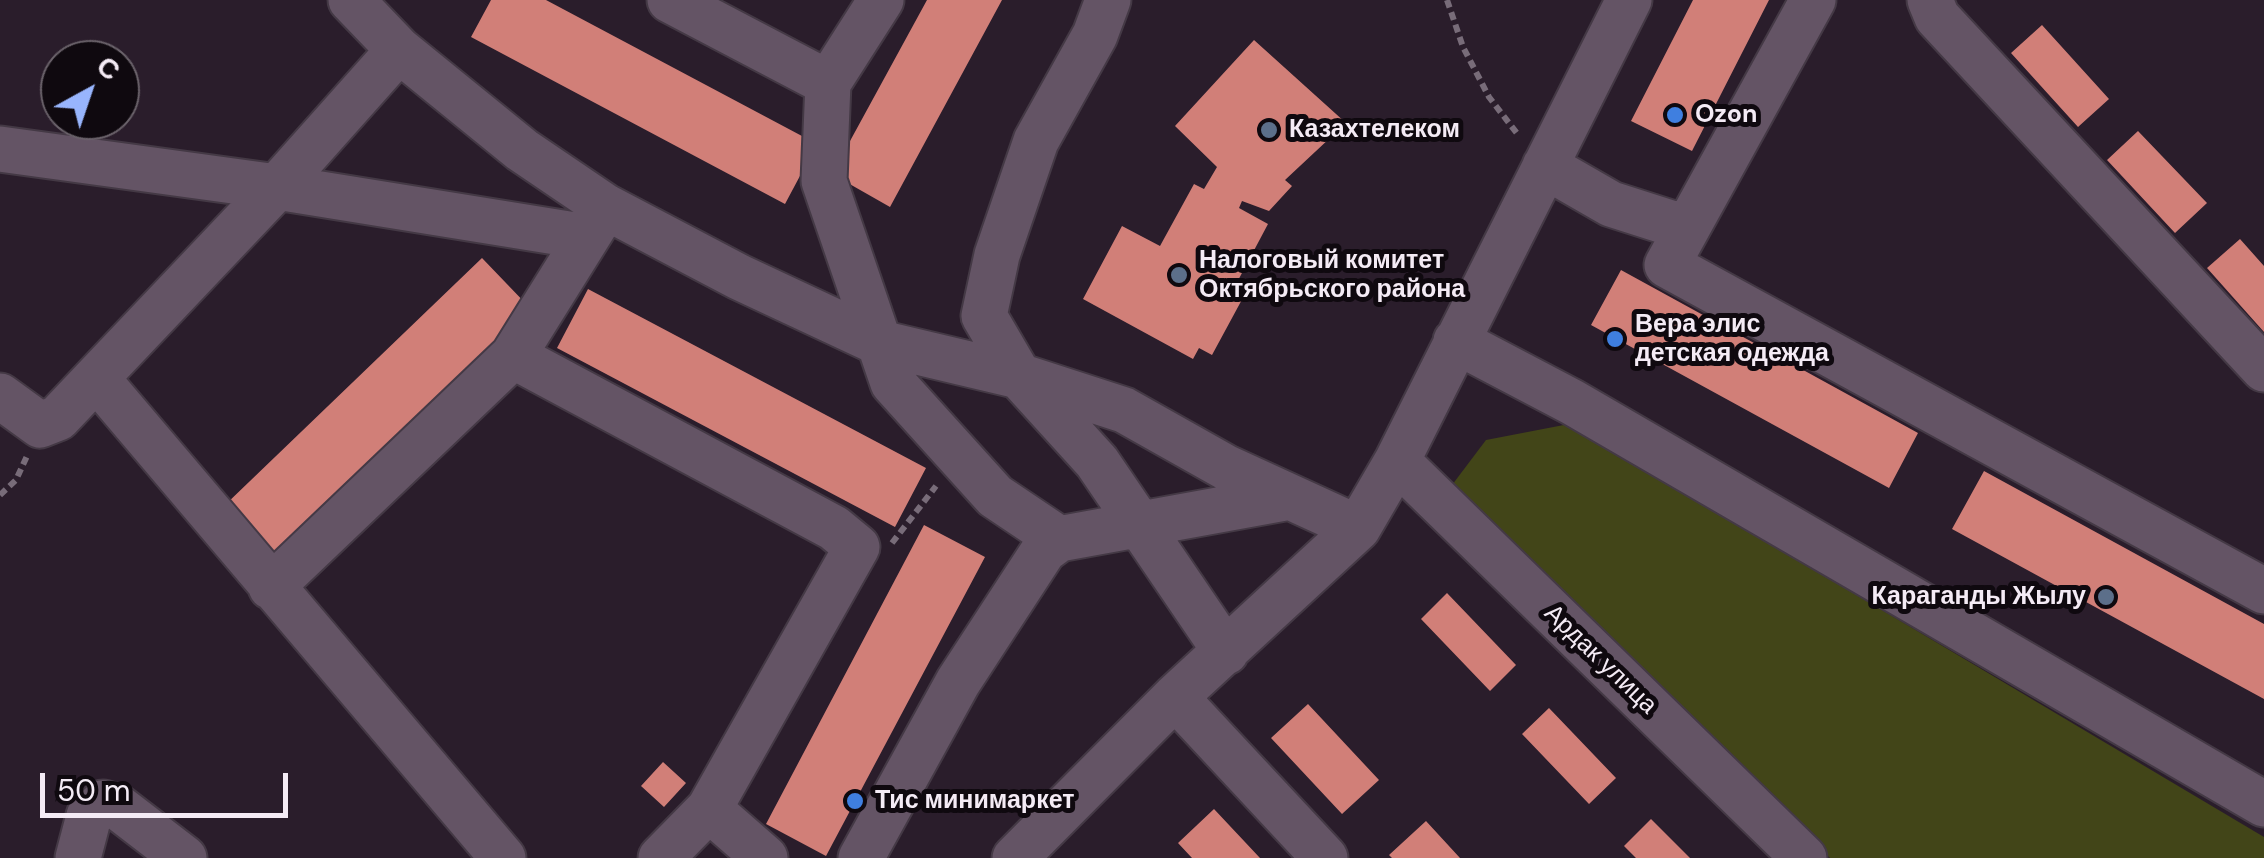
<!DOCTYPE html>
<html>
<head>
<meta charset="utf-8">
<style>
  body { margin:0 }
  #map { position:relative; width:2264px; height:858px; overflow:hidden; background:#2a1d2b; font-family:"DM Sans",sans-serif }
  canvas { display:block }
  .north { position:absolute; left:40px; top:40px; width:100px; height:100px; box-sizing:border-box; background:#0f090f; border:2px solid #6b636b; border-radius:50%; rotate:40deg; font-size:28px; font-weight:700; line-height:40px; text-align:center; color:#f4ebf5 }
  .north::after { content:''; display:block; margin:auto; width:35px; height:45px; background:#98b5fd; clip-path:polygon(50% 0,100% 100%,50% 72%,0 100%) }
  .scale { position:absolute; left:40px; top:773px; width:248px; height:45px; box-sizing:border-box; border:5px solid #f4ebf5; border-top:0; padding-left:12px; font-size:30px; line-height:35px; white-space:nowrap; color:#f4ebf5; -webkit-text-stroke:8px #0f090f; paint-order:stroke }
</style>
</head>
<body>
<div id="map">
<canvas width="2264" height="858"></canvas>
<div class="north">С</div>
<div class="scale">50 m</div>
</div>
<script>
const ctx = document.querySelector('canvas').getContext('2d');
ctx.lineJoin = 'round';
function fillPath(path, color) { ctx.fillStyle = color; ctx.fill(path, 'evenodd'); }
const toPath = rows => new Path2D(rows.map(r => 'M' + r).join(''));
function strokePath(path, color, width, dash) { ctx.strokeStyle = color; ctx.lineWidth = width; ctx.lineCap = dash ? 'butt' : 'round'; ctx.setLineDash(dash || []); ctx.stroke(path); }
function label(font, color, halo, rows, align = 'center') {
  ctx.font = font + ' "DM Sans",sans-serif'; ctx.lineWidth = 10; ctx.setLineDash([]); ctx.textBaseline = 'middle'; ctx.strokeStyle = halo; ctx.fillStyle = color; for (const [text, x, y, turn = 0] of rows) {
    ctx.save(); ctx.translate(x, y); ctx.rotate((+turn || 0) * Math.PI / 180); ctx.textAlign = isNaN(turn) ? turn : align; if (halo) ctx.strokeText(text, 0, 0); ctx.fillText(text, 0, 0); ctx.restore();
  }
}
const green = toPath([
  [1569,424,2264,837,2264,858,1830,858,1449,489,1486,440]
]);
const building = toPath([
  [491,0,546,0,817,144,785,204,471,37],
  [927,0,1002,0,890,207,832,174],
  [1693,0,1769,0,1692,151,1631,121],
  [2042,25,2109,99,2078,127,2011,53],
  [1254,40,1346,123,1285,180,1292,186,1269,211,1242,201,1239,208,1268,224,1234,288,1245,294,1212,355,1199,348,1193,359,1083,299,1122,226,1160,246,1194,184,1204,189,1217,167,1175,126],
  [2138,131,2207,203,2175,233,2107,160],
  [2240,239,2264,266,2264,332,2207,268],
  [482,258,530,308,271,556,224,506],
  [1621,270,1918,433,1889,488,1591,325],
  [588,289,926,468,895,527,557,348],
  [1984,471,2264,624,2264,699,1952,529],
  [924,525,985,557,826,856,766,824],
  [1447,593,1516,665,1490,691,1421,619],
  [1308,704,1379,780,1342,814,1271,738],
  [1549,708,1616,778,1589,804,1522,734],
  [663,762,686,783,664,807,641,786],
  [1214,809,1260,858,1192,858,1178,843],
  [1651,819,1690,858,1636,858,1624,846],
  [1426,821,1460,858,1392,858,1389,855]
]);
const path = toPath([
  [1447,0,1463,47,1489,97,1519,136],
  [0,495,16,480,27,456],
  [892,543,936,486]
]);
const minor = toPath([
  [351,0,399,50,522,150,606,207,739,277,880,343,1019,376,1124,410,1227,468,1358,528],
  [670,0,828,83,881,0],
  [1108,0,1095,35,1036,141,997,255,984,316,1019,376,1097,462,1226,652],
  [1813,0,1667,265,2264,591],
  [1930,0,1937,17,2264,369],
  [828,83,824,181,893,383,995,496,1059,539],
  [0,149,277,187,399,50],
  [1545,166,1611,204,1686,228],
  [606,207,513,356,834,528,857,547,709,809,765,858],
  [1456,341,1572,402,2264,804],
  [98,380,503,858],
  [0,396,40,425,58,418,277,187,587,237],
  [1397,461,1804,858],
  [271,587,513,356],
  [1175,697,1325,858],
  [78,858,89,816,103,803,119,808,184,858],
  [661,858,709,809],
  [861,858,958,682,1044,550,1059,539,1290,497],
  [1015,858,1175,697,1358,528,1397,461,1629,0]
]);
const markers = [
  [1675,115,10,"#3f7fe0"],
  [1269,130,10,"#5c6f8a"],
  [1179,275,10,"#5c6f8a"],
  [1615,339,10,"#3f7fe0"],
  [2106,597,10,"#5c6f8a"],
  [855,801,10,"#3f7fe0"]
];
const poiNames = [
  ["Ozon",1695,115],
  ["Казахтелеком",1289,130],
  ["Налоговый комитет",1199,261],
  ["Октябрьского района",1199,290],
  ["Вера элис",1635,325],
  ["детская одежда",1635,354],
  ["Караганды Жылу",2086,597,"right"],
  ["Тис минимаркет",875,801]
];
const streetNames = [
  ["Ардак улица",1600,660,44]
];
fillPath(green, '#424518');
fillPath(building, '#d17f78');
strokePath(minor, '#443945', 49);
strokePath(path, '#786c79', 6, [8, 5]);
strokePath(minor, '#645465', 45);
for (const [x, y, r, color] of markers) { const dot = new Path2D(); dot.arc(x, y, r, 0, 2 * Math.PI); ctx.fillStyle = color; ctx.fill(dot); strokePath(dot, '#0f090f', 4); }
label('bold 25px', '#f4ebf5', '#0f090f', poiNames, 'left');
label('25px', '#f4ebf5', '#0f090f', streetNames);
</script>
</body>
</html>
